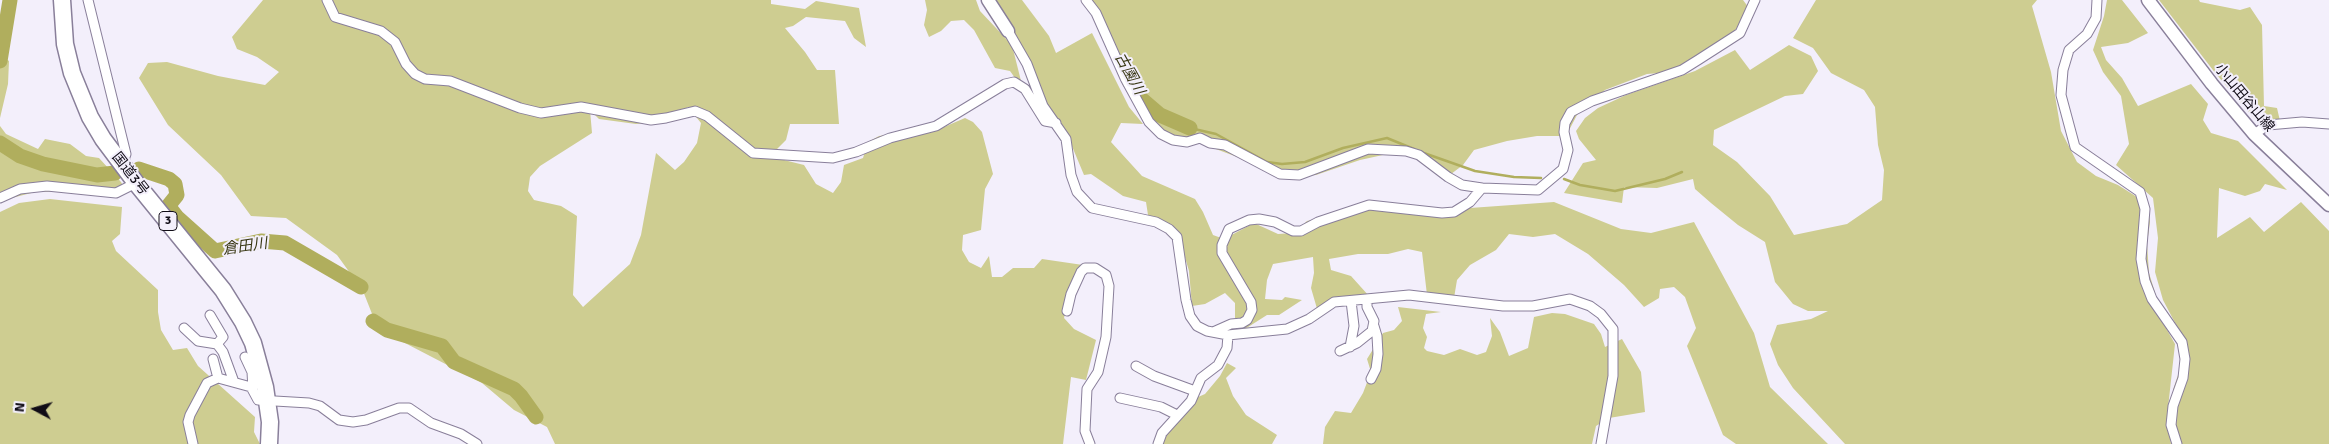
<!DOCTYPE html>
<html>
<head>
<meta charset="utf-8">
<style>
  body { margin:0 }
  #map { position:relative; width:2329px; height:444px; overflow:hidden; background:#f3effb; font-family:Signika,sans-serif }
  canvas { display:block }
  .north { position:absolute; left:10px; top:384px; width:50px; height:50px; -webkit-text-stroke:4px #f3effb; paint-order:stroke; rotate:276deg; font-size:14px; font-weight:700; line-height:20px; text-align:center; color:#100c16 }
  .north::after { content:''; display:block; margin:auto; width:18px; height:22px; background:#100c16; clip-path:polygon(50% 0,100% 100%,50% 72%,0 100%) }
</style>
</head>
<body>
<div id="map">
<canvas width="2329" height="444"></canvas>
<div class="north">N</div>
</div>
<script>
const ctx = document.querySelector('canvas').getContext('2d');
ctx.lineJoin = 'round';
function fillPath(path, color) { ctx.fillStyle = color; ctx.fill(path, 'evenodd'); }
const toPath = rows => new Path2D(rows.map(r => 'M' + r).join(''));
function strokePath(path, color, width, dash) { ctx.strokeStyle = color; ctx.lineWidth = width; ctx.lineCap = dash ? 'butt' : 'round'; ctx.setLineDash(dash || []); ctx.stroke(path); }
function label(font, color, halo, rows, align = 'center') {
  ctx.font = font + ' Signika,"Noto Sans JP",sans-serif'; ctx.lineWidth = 4; ctx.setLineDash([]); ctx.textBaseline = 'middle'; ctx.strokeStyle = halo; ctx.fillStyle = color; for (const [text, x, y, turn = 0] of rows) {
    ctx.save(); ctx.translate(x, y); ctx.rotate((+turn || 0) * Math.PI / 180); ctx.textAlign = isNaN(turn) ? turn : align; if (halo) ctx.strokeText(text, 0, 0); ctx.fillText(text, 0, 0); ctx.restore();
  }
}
const green = toPath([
  [263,0,771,0,771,4,805,9,816,1,859,8,866,47,854,38,845,21,806,17,793,26,785,28,805,52,817,70,835,70,839,124,790,124,786,140,775,151,776,158,804,165,816,184,833,193,841,182,844,165,863,158,868,142,879,136,944,127,965,118,973,122,982,132,993,174,985,189,981,230,963,235,962,250,969,262,981,268,989,256,992,277,1002,277,1013,268,1034,268,1042,259,1083,265,1072,284,1064,318,1074,329,1096,340,1086,380,1071,377,1063,444,555,444,547,427,514,410,482,383,378,329,363,291,337,255,286,218,251,216,221,175,168,125,139,78,148,63,167,62,218,76,265,85,279,72,257,57,237,49,232,37],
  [688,107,701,123,697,143,684,162,675,170,656,153,641,235,630,264,583,307,573,295,577,216,561,206,534,200,528,191,530,177,540,166,592,133,590,110,599,119,636,124,668,121],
  [925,0,976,0,980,11,1012,45,1023,89,1010,71,995,68,974,30,964,20,951,21,941,31,929,37,924,25,927,10],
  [991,0,1022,0,1049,36,1056,53,1092,33,1129,107,1143,124,1121,123,1111,142,1142,176,1195,199,1203,212,1213,235,1224,239,1254,223,1278,234,1294,233,1307,221,1368,207,1442,210,1554,202,1621,229,1651,233,1694,222,1754,333,1770,387,1828,444,1736,444,1723,435,1687,346,1696,328,1685,297,1674,287,1660,289,1659,298,1644,307,1624,285,1588,254,1555,234,1533,237,1509,234,1496,250,1470,265,1457,280,1454,298,1427,295,1422,252,1408,249,1388,254,1358,254,1329,259,1331,270,1351,276,1369,296,1318,312,1311,288,1314,273,1313,257,1273,264,1267,280,1265,299,1282,300,1285,297,1302,300,1279,315,1267,315,1245,329,1235,324,1235,303,1225,293,1205,304,1192,306,1189,271,1179,237,1170,226,1148,215,1146,202,1123,196,1091,174,1084,175,1069,139,1045,102],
  [1091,0,1743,0,1749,8,1736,29,1724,43,1703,61,1660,73,1647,74,1605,90,1577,115,1566,136,1537,136,1507,141,1474,150,1463,165,1451,174,1416,156,1392,153,1360,160,1316,175,1291,177,1197,142,1178,140,1163,132,1134,100],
  [1816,0,2037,0,2032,6,2051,72,2061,131,2077,162,2096,176,2118,185,2148,204,2150,222,2147,244,2149,273,2166,328,2175,344,2167,417,2171,444,1845,444,1793,388,1778,365,1770,344,1777,325,1811,319,1828,311,1808,311,1793,304,1775,282,1765,242,1738,225,1711,203,1695,189,1693,179,1657,188,1624,187,1622,203,1564,193,1583,163,1596,160,1579,139,1576,131,1585,118,1598,108,1626,95,1695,71,1735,50,1750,70,1789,45,1811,56,1818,71,1803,94,1785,96,1714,130,1713,145,1737,162,1770,196,1794,235,1847,224,1882,200,1884,170,1878,145,1875,107,1864,90,1831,73,1813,48,1793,38],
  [2107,0,2122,0,2148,33,2128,43,2101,47,2106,60,2122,78,2138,106,2191,84,2208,104,2203,120,2211,133,2238,141,2287,190,2265,184,2260,191,2245,196,2219,188,2217,238,2250,217,2264,232,2301,202,2329,231,2329,444,2181,444,2175,427,2173,390,2179,372,2182,336,2163,300,2155,272,2158,238,2153,198,2116,165,2129,144,2121,96,2103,72,2093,50,2104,16],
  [2159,0,2199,0,2200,2,2240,10,2250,7,2262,25,2264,106,2277,108,2280,121,2261,126,2216,74],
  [0,54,9,61,8,84,0,118],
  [0,126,6,134,38,149,45,139,70,144,86,156,99,158,121,182,127,193,116,195,64,191,35,192,0,201],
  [50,199,122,207,120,234,112,241,116,251,158,290,158,312,161,330,173,350,187,348,198,366,255,417,254,432,260,444,0,444,0,212,19,203],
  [1398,307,1441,312,1426,314,1423,328,1427,337,1424,348,1427,351,1444,355,1460,349,1477,355,1486,352,1492,336,1490,318,1500,332,1509,356,1528,348,1534,317,1552,313,1565,314,1594,324,1601,334,1605,347,1622,339,1641,372,1645,412,1609,418,1596,426,1592,444,1323,444,1325,427,1335,411,1351,413,1363,393,1371,372,1367,359,1383,333,1394,330,1402,321],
  [1227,363,1236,368,1226,378,1233,396,1246,415,1277,435,1272,444,1160,444,1182,404,1205,394,1220,376]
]);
const stream = toPath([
  [1190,128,1216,134,1267,162,1282,164,1305,162,1343,148,1387,138,1414,149],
  [1421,152,1475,171,1514,177,1541,178],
  [1564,179,1580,185,1615,191,1665,179,1682,172]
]);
const river = toPath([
  [0,61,10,0],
  [1129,81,1139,97,1160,115,1190,128],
  [0,143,20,156,43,164,97,175,115,173],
  [139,169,169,179,175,184,177,195,169,205,170,208,177,217,215,251,261,241,285,243,361,287],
  [373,321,387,330,442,346,454,362,514,389,521,396,536,417]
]);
const street = toPath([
  [88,0,126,154,122,165],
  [327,0,335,17,381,31,395,42,406,64,415,74,425,79,450,81,520,108,541,113,581,107,651,120,666,118,695,111,707,116,753,153,833,158,856,152,890,138,936,126,1005,84,1014,82,1025,89,1045,121,1056,123],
  [1086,0,1096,13,1125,78,1149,122,1161,134,1173,140,1187,142,1200,138,1210,143,1225,145,1280,174,1299,175,1368,149,1406,151,1419,155,1448,177,1462,185,1482,188],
  [2097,0,2096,18,2087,34,2069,50,2063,70,2061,95,2075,147,2140,192,2145,209,2141,259,2145,281,2152,299,2182,342,2185,359,2183,378,2173,406,2171,425,2177,444],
  [1008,31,1027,64,1043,106,1066,139,1071,175,1077,192,1092,208,1156,222,1169,229,1177,237,1186,300,1190,316,1197,326,1207,331,1228,335,1287,329,1309,319,1334,302,1409,295,1503,306,1533,306,1570,299,1590,306,1601,314,1613,329,1613,376,1601,444],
  [2254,134,2268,125,2302,122,2329,124],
  [0,198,20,189,47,186,116,193,136,183],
  [1067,311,1071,294,1081,272,1085,268,1095,268,1106,275,1109,286,1106,337,1098,372,1087,389,1085,431,1090,444],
  [210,315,223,337,217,344],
  [184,328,198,341,217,344,223,352,234,382],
  [1213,332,1231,324,1242,323,1247,320,1252,310,1251,302,1222,253,1222,245,1229,229,1249,220,1259,219,1275,222,1293,231,1301,231,1318,222,1369,205,1442,213,1454,212,1470,202,1482,188,1538,190,1563,169,1568,150,1564,132,1565,123,1571,112,1592,101,1682,70,1698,60,1740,33,1755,0],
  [1350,347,1354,326,1351,301],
  [1340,351,1357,343,1372,331,1374,321,1367,307,1367,299],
  [245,357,252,372,253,390],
  [213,359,218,378],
  [1136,366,1154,376,1195,391],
  [1371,379,1376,369,1378,354,1377,336,1374,326],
  [1120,398,1161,407,1177,415],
  [193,444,188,422,190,415,207,383,218,378,251,387,258,400,309,403,320,406,339,420,353,422,366,420,399,408,409,408,431,423,461,434,477,444],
  [1158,444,1162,433,1191,401,1201,378,1218,365,1227,348,1228,335]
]);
const secondary = toPath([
  [988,0,1008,31],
  [2148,0,2212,84,2254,134,2329,205]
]);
const highway = toPath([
  [62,0,65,44,72,73,90,117,103,139,136,183,223,290,243,322,253,343,265,387,270,422,269,444]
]);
const shields = [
  [168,221,18]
];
const shieldNames = [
  ["3",168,221]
];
const streetNames = [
  ["小山田谷山線",2244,98,50],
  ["国道3号",130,174,52]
];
const waterNames = [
  ["古園川",1129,74,61],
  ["倉田川",245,247,-8]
];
fillPath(green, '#cecd91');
strokePath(stream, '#b0ae5d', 2.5);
strokePath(river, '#b0ae5d', 15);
strokePath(street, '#897f9a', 11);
strokePath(secondary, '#897f9a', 15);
strokePath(highway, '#897f9a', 19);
strokePath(street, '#fff', 9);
strokePath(secondary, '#fff', 12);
strokePath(highway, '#fff', 16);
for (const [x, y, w] of shields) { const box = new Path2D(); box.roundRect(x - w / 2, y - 9.5, w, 19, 4); ctx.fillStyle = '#f3effb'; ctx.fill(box); strokePath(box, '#100c16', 1); }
label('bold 12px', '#100c16', null, shieldNames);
label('14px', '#100c16', '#f3effb', streetNames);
label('italic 15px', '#383713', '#f3effb', waterNames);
</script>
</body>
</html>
